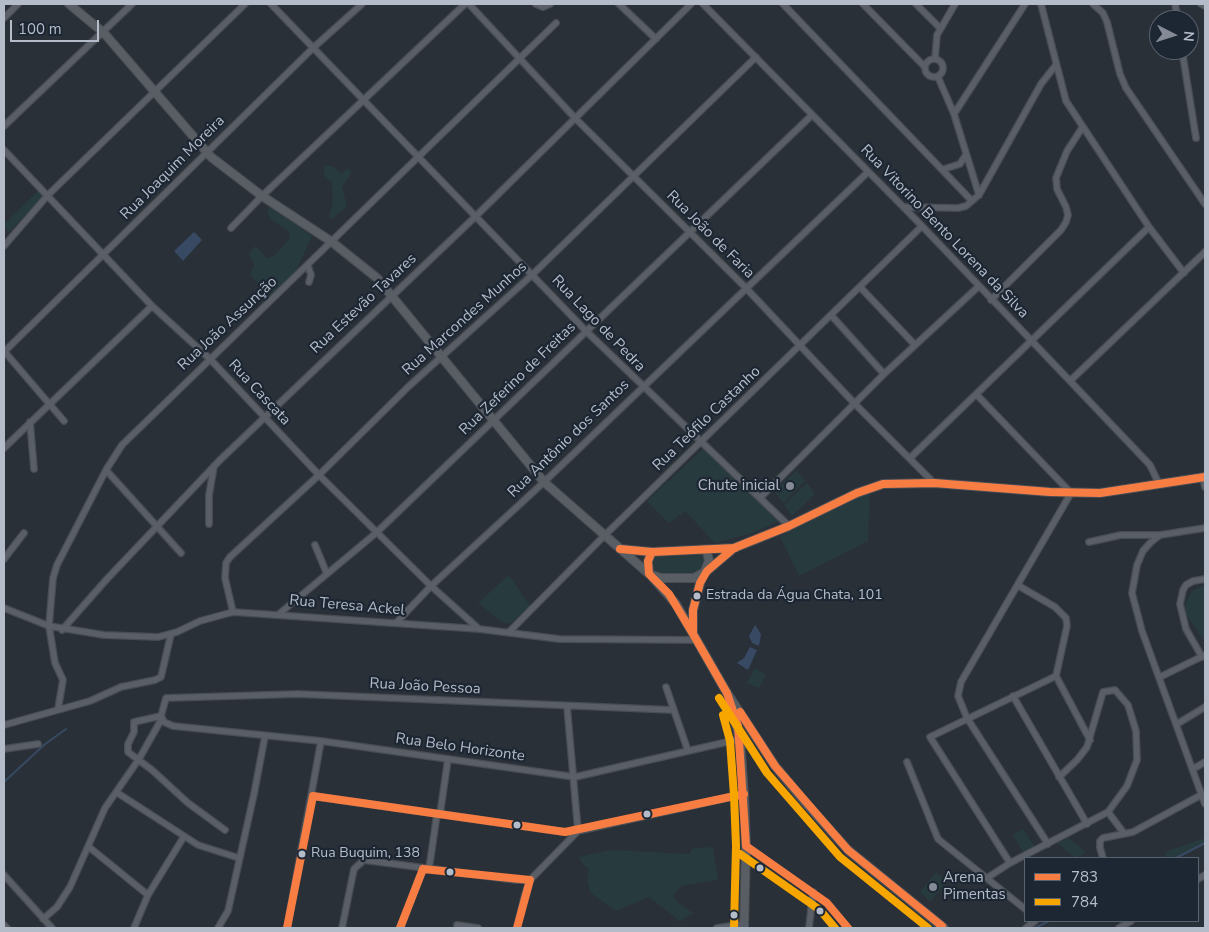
<!DOCTYPE html>
<html>
<head>
<meta charset="utf-8">
<style>
  body { margin:0 }
  #map { position:relative; width:1209px; height:932px; overflow:hidden; background:#2a3038; font-family:"Nunito Sans",sans-serif }
  canvas { display:block }
  .frame { position:absolute; inset:0; border:5px solid #b4bcc9; pointer-events:none }
  .legend { position:absolute; left:1024px; top:857px; width:175px; height:65px; box-sizing:border-box; background:#1d2633; border:1px solid #59626f; margin:0; padding:6px 9px; list-style:none; font-size:15px; color:#b4bcc9 }
  .legend li { display:flex; align-items:center; gap:10px; height:25px }
  .legend b { width:25px; border:1px solid #59626f }
  .north { position:absolute; left:1149px; top:10px; width:50px; height:50px; box-sizing:border-box; background:#1d2633; border:1px solid #59626f; border-radius:50%; rotate:95deg; font-size:14px; font-weight:700; line-height:20px; text-align:center; color:#b4bcc9 }
  .north::after { content:''; display:block; margin:auto; width:18px; height:22px; background:#848b96; clip-path:polygon(50% 0,100% 100%,50% 72%,0 100%) }
  .scale { position:absolute; left:10px; top:20px; width:89px; height:22px; box-sizing:border-box; border:2px solid #b4bcc9; border-top:0; padding-left:6px; font-size:15px; line-height:18px; white-space:nowrap; color:#b4bcc9; -webkit-text-stroke:4px #1d2633; paint-order:stroke }
</style>
</head>
<body>
<div id="map">
<canvas width="1209" height="932"></canvas>
<div class="frame"></div>
<ul class="legend">
<li><b style="height:6px;background:#f77d43"></b>783</li>
<li><b style="height:6px;background:#f7a600"></b>784</li>
</ul>
<div class="north">N</div>
<div class="scale">100 m</div>
</div>
<script>
const ctx = document.querySelector('canvas').getContext('2d');
ctx.lineJoin = 'round';
function fillPath(path, color) { ctx.fillStyle = color; ctx.fill(path, 'evenodd'); }
const toPath = rows => new Path2D(rows.map(r => 'M' + r).join(''));
function strokePath(path, color, width, dash) { ctx.strokeStyle = color; ctx.lineWidth = width; ctx.lineCap = dash ? 'butt' : 'round'; ctx.setLineDash(dash || []); ctx.stroke(path); }
function label(font, color, halo, rows, align = 'center') {
  ctx.font = font + ' "Nunito Sans",sans-serif'; ctx.lineWidth = 4.5; ctx.setLineDash([]); ctx.textBaseline = 'middle'; ctx.strokeStyle = halo; ctx.fillStyle = color; for (const [text, x, y, turn = 0] of rows) {
    ctx.save(); ctx.translate(x, y); ctx.rotate((+turn || 0) * Math.PI / 180); ctx.textAlign = isNaN(turn) ? turn : align; if (halo) ctx.strokeText(text, 0, 0); ctx.fillText(text, 0, 0); ctx.restore();
  }
}
const green = toPath([
  [325,166,332,166,341,173,349,168,351,174,342,187,347,206,332,219,329,217,333,203,332,182,324,176],
  [39,190,45,196,8,233,4,224],
  [271,205,312,236,296,271,271,296,250,275,254,265,249,254,255,246,267,258,273,257,290,238,289,232,271,219,267,212],
  [703,449,779,521,753,533,715,543,685,511,669,523,647,501],
  [797,470,805,481,783,503,774,491],
  [807,483,815,494,792,516,784,505],
  [870,492,868,541,799,576,780,536],
  [703,555,705,562,700,570,691,574,664,574,654,570,652,563,654,557],
  [509,575,530,606,510,624,502,622,478,603],
  [1203,586,1205,587,1205,642,1186,614,1185,604,1192,591],
  [755,668,766,674,759,688,747,683],
  [1023,829,1036,849,1024,854,1013,835],
  [1068,838,1086,852,1076,858,1057,843],
  [1205,838,1205,844,1198,845,1197,848,1178,858,1166,858,1165,852],
  [713,847,718,880,682,886,673,895,677,902,693,913,680,921,649,897,615,911,590,892,587,878,589,869,581,862,579,857,610,850,689,854,693,848],
  [936,872,947,881,930,902,920,892]
]);
const water = toPath([
  [194,232,202,240,183,261,174,251],
  [755,625,761,634,759,646,752,643,749,636],
  [750,647,757,650,748,670,737,663,744,658]
]);
const stream = toPath([
  [4,782,44,745,66,729],
  [1176,858,1205,843],
  [1035,928,1049,921]
]);
const street = toPath([
  [271,4,586,331,789,526],
  [469,4,575,118,746,288,855,404,934,483],
  [536,4,543,7,550,4],
  [619,4,656,39],
  [703,4,922,226,1070,381,1150,465,1159,484],
  [783,4,972,201],
  [863,4,924,66],
  [916,4,940,28],
  [1041,4,1066,101,1149,227,1184,273],
  [1093,4,1103,13,1107,22,1120,74,1126,88,1205,204],
  [1175,4,1178,20],
  [1201,4,1205,6],
  [4,18,18,4],
  [1182,50,1196,138],
  '925 68a9 9 0 1 1 18 0a9 9 0 1 1-18 0Z',
  [935,59,937,35,955,4],
  [938,77,954,114,979,195],
  [954,114,1025,4],
  [4,126,132,4],
  [4,150,152,306,210,359,319,475,431,586,479,629],
  [944,169,960,164,965,156],
  [904,207,958,208,966,206,979,195,1041,84,1056,65],
  [231,228,262,196,465,4],
  [4,246,48,195,245,4],
  [308,266,311,275,309,282],
  [860,287,915,345],
  [991,300,1061,230,1066,222,1068,215,1066,207,1057,189,1056,178,1067,151,1082,128],
  [831,315,884,374],
  [4,351,64,421],
  [4,352,313,48,362,4],
  [1070,381,1205,252],
  [977,395,1071,493,961,682,958,696,967,718,1048,844],
  [30,422,34,469],
  [4,448,152,306],
  [910,458,1149,227],
  [106,470,181,553],
  [1203,477,1205,487],
  [760,498,884,374,979,286],
  [209,524,209,495,214,466],
  [1205,528,1160,535,1150,543,1143,551,1137,565,1132,593,1142,631,1205,804],
  [1089,542,1121,535,1160,535],
  [315,545,327,574],
  [4,559,24,533],
  [1019,586,1055,607,1066,618,1067,626,1056,676],
  [4,608,49,626,104,635,158,637,177,632,200,621,233,612,479,629,559,639,697,640],
  [233,612,225,578,226,563,230,557,319,475,408,387,533,274,756,57],
  [279,614,376,533,812,115],
  [396,623,431,586,544,482,868,172],
  [62,630,106,580,220,460,476,216,691,4],
  [510,631,604,536,922,226],
  [1202,657,1186,629,1180,604,1183,590,1186,585,1193,581,1205,579],
  [1056,676,1090,740],
  [1160,677,1205,655],
  [666,687,688,751],
  [1013,696,1087,824],
  [567,706,578,831],
  [58,709,63,680,55,663,49,626,53,578,57,565,106,470,122,445,556,23],
  [673,710,298,694,166,698,161,716,164,722,173,726,321,741,575,777,740,739],
  [161,716,134,722,134,732,128,744,128,752,152,770,188,803,225,830],
  [1177,724,1205,707],
  [4,725,90,701,121,687,155,680,161,677,171,634],
  [4,749,38,744],
  [907,762,938,839,1025,909],
  [1193,769,1205,762],
  [116,792,198,845,239,858],
  [313,796,565,832,578,831,744,794],
  [1108,812,1123,832],
  [440,814,448,759],
  [746,846,827,903,848,928],
  [89,847,148,895],
  [1103,858,1100,848,1100,841,1103,838,1133,832,1201,795],
  [1010,863,930,737,1056,676],
  [429,869,437,814],
  [4,875,52,928],
  [987,878,1010,863,1108,812,1127,786,1137,760,1136,731,1128,705,1115,690,1103,692,1087,747,1077,760,1059,777],
  [1198,879,1205,875],
  [43,919,57,907,70,887,105,808,139,759,161,720],
  [4,925,7,928],
  [457,925,478,928],
  [134,928,148,895,183,838],
  [218,928,228,911,254,794,265,736],
  [287,928,321,741],
  [342,928,354,869,364,860,516,880,530,880],
  [400,928,423,869],
  [517,928,525,894,530,880,578,831],
  [717,928,744,924],
  [809,928,813,892],
  [1026,928,1035,921],
  [1119,928,1131,921]
]);
const secondary = toPath([
  [69,4,104,33,211,157,262,196,332,242,377,278,544,482,649,574,661,578,694,578,707,571,734,548],
  [620,549,652,552,734,548,789,526,857,493,883,484,934,483,1050,492,1100,493,1205,477],
  [649,574,648,561,652,552],
  [652,577,676,604,727,693,775,766,804,801,848,850,944,928],
  [693,632,693,610,700,583,709,561,707,551],
  [730,702,740,739,744,794,746,846,744,928]
]);
const bus1 = toPath([
  [620,549,652,552,735,548],
  [652,552,648,561,649,574,669,594,693,634],
  [740,712,775,766,848,850,942,926,940,928],
  [313,796,565,832,744,794],
  [423,869,530,880],
  [287,928,313,796],
  [400,928,423,869],
  [517,928,530,880],
  [848,928,827,903,746,846,738,726,727,693,693,634,693,610,700,583,707,571,734,548,789,526,857,493,883,484,934,483,1050,492,1100,493,1205,477]
]);
const bus2 = toPath([
  [719,698,767,773,840,857,928,928],
  [723,715,730,741,734,795,736,846,734,928],
  [740,854,820,910,835,928]
]);
const markers = [
  [790,486,5,"#848b96"],
  [697,596,4.5,"#b4bcc9"],
  [647,814,4.5,"#b4bcc9"],
  [517,825,4.5,"#b4bcc9"],
  [302,854,4.5,"#b4bcc9"],
  [760,868,4.5,"#b4bcc9"],
  [450,872,4.5,"#b4bcc9"],
  [933,887,5,"#848b96"],
  [820,911,4.5,"#b4bcc9"],
  [734,915,4.5,"#b4bcc9"]
];
const busNames = [
  ["Estrada da Água Chata, 101",706,596],
  ["Rua Buquim, 138",311,854]
];
const streetNames = [
  ["Rua Joaquim Moreira",173,168,-45],
  ["Rua Vitorino Bento Lorena da Silva",944,232,46],
  ["Rua João de Faria",710,235,45],
  ["Rua Estevão Tavares",364,304,-43],
  ["Rua Marcondes Munhos",465,319,-42],
  ["Rua João Assunção",228,324,-43],
  ["Rua Lago de Pedra",598,324,46],
  ["Rua Zeferino de Freitas",518,379,-44],
  ["Rua Cascata",259,393,47],
  ["Rua Teófilo Castanho",707,419,-44],
  ["Rua Antônio dos Santos",569,439,-44],
  ["Rua Teresa Ackel",347,606,5],
  ["Rua João Pessoa",425,687,3],
  ["Rua Belo Horizonte",460,748,8]
];
const poiNames = [
  ["Chute inicial",780,486],
  ["Arena",943,878,"left"],
  ["Pimentas",943,895,"left"]
];
fillPath(green, '#273a3e');
fillPath(water, '#384963');
strokePath(stream, '#384963', 2);
strokePath(street, '#484c53', 8);
strokePath(secondary, '#484c53', 10);
strokePath(street, '#5a5e66', 5.5);
strokePath(secondary, '#595d64', 8);
strokePath(bus1, '#f77d43', 8);
strokePath(bus2, '#f7a600', 8);
for (const [x, y, r, color] of markers) { const dot = new Path2D(); dot.arc(x, y, r, 0, 2 * Math.PI); ctx.fillStyle = color; ctx.fill(dot); strokePath(dot, '#1d2633', 2); }
label('14px', '#b4bcc9', '#1d2633', busNames, 'left');
label('15px', '#b4bcc9', '#1d2633', streetNames);
label('15px', '#b4bcc9', '#1d2633', poiNames, 'right');
</script>
</body>
</html>
